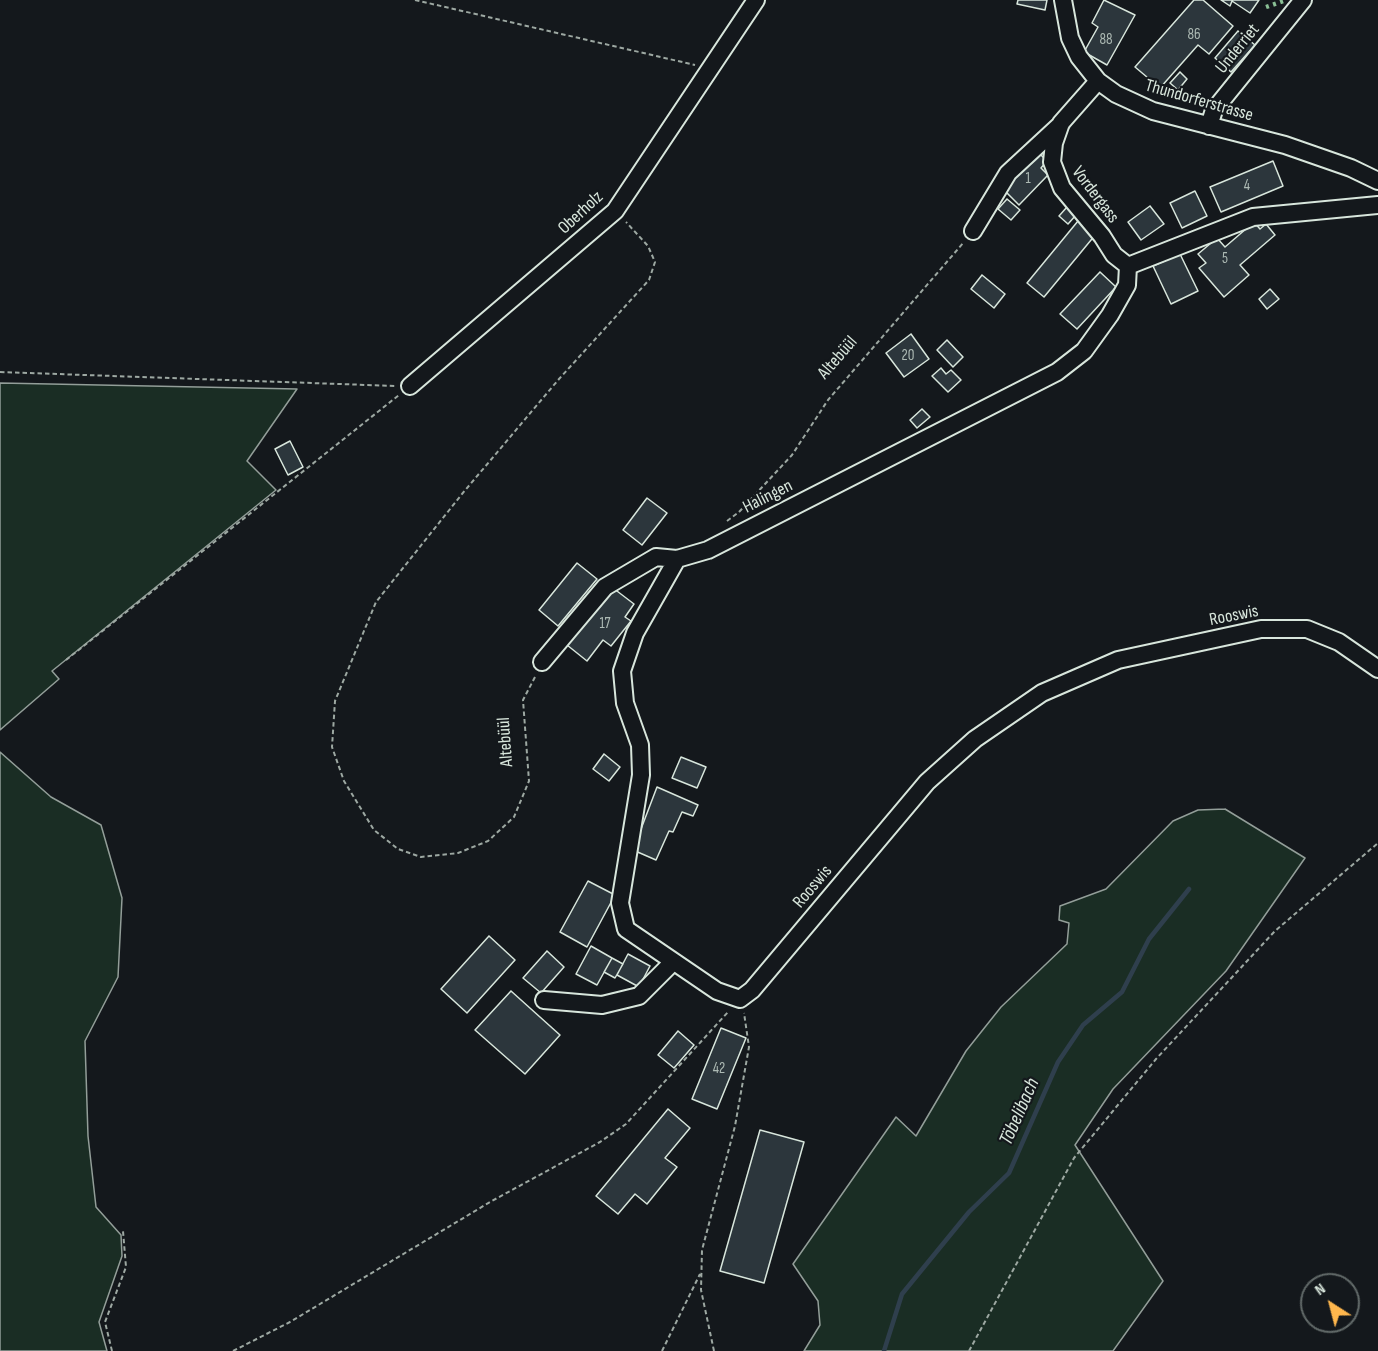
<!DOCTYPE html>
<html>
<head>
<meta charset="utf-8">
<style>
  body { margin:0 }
  #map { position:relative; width:1378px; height:1351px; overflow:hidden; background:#14181c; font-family:"Sofia Sans Condensed",sans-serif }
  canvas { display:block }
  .north { position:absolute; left:1300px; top:1273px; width:60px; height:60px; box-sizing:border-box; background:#14181c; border:2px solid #626a69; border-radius:50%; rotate:324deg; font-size:16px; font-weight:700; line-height:24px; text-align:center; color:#d8e6dc }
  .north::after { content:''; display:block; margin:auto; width:21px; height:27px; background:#ffb74d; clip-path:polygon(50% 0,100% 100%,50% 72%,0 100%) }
</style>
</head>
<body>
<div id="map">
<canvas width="1378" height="1351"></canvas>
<div class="north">N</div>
</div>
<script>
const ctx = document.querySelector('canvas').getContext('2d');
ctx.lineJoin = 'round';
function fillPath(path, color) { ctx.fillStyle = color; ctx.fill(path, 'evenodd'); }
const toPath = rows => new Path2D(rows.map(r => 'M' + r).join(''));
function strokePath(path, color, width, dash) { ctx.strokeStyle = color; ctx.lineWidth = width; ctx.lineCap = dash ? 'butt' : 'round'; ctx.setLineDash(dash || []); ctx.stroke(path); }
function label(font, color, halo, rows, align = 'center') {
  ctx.font = font + ' "Sofia Sans Condensed",sans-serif'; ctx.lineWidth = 4.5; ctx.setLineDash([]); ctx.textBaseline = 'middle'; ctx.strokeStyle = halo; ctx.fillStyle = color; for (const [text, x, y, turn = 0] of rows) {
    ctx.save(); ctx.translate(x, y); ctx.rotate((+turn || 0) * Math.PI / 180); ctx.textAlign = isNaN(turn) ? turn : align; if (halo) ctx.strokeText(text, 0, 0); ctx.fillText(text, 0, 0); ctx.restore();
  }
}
const green = toPath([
  [0,383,297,389,247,461,276,490,52,671,59,679,0,730,0,383],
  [0,752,51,797,101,825,122,898,118,977,85,1041,88,1136,96,1207,121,1235,122,1256,99,1322,107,1351,0,1351,0,752],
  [1225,809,1305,858,1226,971,1113,1089,1075,1145,1163,1281,1113,1351,804,1351,820,1325,818,1301,793,1264,896,1117,916,1136,966,1051,1001,1007,1067,944,1069,923,1059,920,1060,906,1106,889,1173,821,1198,810,1225,809]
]);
const stream = toPath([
  [884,1351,902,1294,969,1212,1009,1173,1058,1062,1083,1025,1122,992,1149,939,1189,889]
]);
const building = toPath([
  [1018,0,1047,0,1045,10,1017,4,1018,0],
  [1104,0,1135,15,1107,65,1084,52,1098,27,1092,23,1104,0],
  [1194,0,1203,0,1233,26,1209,54,1198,45,1160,88,1135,67,1194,0],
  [1221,0,1259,0,1250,13,1232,1,1230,6,1221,0],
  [1238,31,1255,45,1231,72,1215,58,1238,31],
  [1180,72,1187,79,1178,90,1170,83,1180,72],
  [1038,152,1047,161,1041,168,1048,175,1019,205,1005,191,1011,185,1009,183,1038,152],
  [1273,161,1283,186,1221,212,1210,187,1273,161],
  [1195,191,1207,216,1182,228,1170,203,1195,191],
  [1007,199,1020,210,1011,220,998,209,1007,199],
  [1150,206,1164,224,1141,240,1128,222,1150,206],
  [1067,207,1076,215,1068,224,1059,216,1067,207],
  [1078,221,1096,234,1044,297,1027,283,1078,221],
  [1254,222,1260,229,1266,224,1275,235,1240,265,1249,275,1224,297,1199,268,1206,263,1198,254,1217,238,1225,247,1254,222],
  [1180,254,1198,291,1171,304,1153,266,1180,254],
  [1100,272,1116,287,1077,329,1060,314,1100,272],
  [982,275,1005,294,994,308,971,289,982,275],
  [1270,289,1279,299,1267,309,1259,299,1270,289],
  [911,334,929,359,904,377,886,353,911,334],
  [947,340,963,357,953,367,937,350,947,340],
  [941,368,946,374,951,370,961,380,948,392,932,376,941,368],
  [922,409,930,417,917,428,910,420,922,409],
  [290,441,303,467,288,475,275,449,290,441],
  [647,498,667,513,642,545,623,530,647,498],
  [577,563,597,579,558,626,539,610,577,563],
  [613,588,634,604,625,617,631,621,611,646,603,640,587,661,567,645,613,588],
  [604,754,620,767,609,781,593,769,604,754],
  [681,757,706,767,697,788,672,778,681,757],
  [657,787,698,805,693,816,682,812,673,832,669,831,656,860,633,850,657,787],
  [588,881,615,895,587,947,560,932,588,881],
  [489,936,515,960,467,1013,441,989,489,936],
  [591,946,612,958,597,985,576,974,591,946],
  [547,951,564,967,541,993,523,978,547,951],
  [628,954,650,966,639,987,617,975,628,954],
  [612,958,623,964,615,978,604,972,612,958],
  [511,991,560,1035,525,1074,475,1030,511,991],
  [721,1028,746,1038,717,1109,692,1099,721,1028],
  [678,1031,694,1045,674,1068,658,1055,678,1031],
  [668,1109,690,1128,665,1158,677,1167,647,1204,635,1194,618,1214,596,1196,668,1109],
  [760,1130,804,1142,764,1283,720,1271,760,1130]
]);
const path = toPath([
  [415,0,695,65],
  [0,372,396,386],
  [727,521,739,512,792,455,828,400,964,242],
  [66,660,399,395],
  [535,677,523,700,529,781,514,817,488,841,458,853,421,857,398,849,374,830,344,781,332,747,335,701,376,602,462,494,559,379,649,280,655,262,648,246,626,222],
  [112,1351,105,1322,126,1267,123,1231],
  [233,1351,290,1322,490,1202,600,1142,626,1124,728,1012],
  [662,1351,700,1274],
  [714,1351,701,1290,702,1250,735,1126,749,1047,744,1013],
  [969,1351,1074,1158,1156,1059,1275,931,1378,843]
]);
const minor = toPath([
  [1063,0,1070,38,1079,57,1098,81,1116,94,1153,111,1285,145,1351,168,1378,181],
  [1098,81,1061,123,1054,143,1052,162,1062,188,1102,236,1114,255,1128,266],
  [1209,126,1214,110,1303,0],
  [973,231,1008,173,1061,124],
  [1128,266,1253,217,1378,205],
  [410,386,615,211,756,0],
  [677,559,635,633,622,671,625,703,640,745,641,775,620,903,626,929,717,991,740,999,752,990,927,782,975,739,1042,693,1118,660,1261,629,1307,629,1339,642,1378,669],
  [542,662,605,587,656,557,677,559,708,550,1057,372,1084,351,1110,315,1127,285,1128,266],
  [544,1000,602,1005,639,996,673,962]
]);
const hedge = toPath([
  [1266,7,1286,0]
]);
const numberNames = [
  ["86",1194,35],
  ["88",1106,40],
  ["1",1028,179],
  ["4",1247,186],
  ["5",1225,259],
  ["20",908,356],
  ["17",605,624],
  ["42",719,1069]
];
const streetNames = [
  ["Underriet",1238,49,-51],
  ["Thundorferstrasse",1199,101,16],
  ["Vordergass",1095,195,53],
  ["Oberholz",581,213,-43],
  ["Altebüül",838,358,-49],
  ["Halingen",768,497,-27],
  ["Rooswis",1234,616,-11],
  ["Altebüül",506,742,-94],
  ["Rooswis",813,887,-50]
];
const waterNames = [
  ["Töbelibach",1020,1112,-66]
];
fillPath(green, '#1a2d24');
strokePath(green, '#939e99', 1.5);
strokePath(stream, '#2f3f4d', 4.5);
fillPath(building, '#2c363c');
strokePath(building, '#d8e6dc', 1.5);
strokePath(minor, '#d8e6dc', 20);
strokePath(path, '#9da8a2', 2, [4.5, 3]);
strokePath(minor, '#14181c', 16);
strokePath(hedge, '#8ac095', 4.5, [3, 4.5]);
label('15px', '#adbab4', null, numberNames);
label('18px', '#d8e6dc', '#14181c', streetNames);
label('italic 20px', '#d8e6dc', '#14181c', waterNames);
</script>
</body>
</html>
